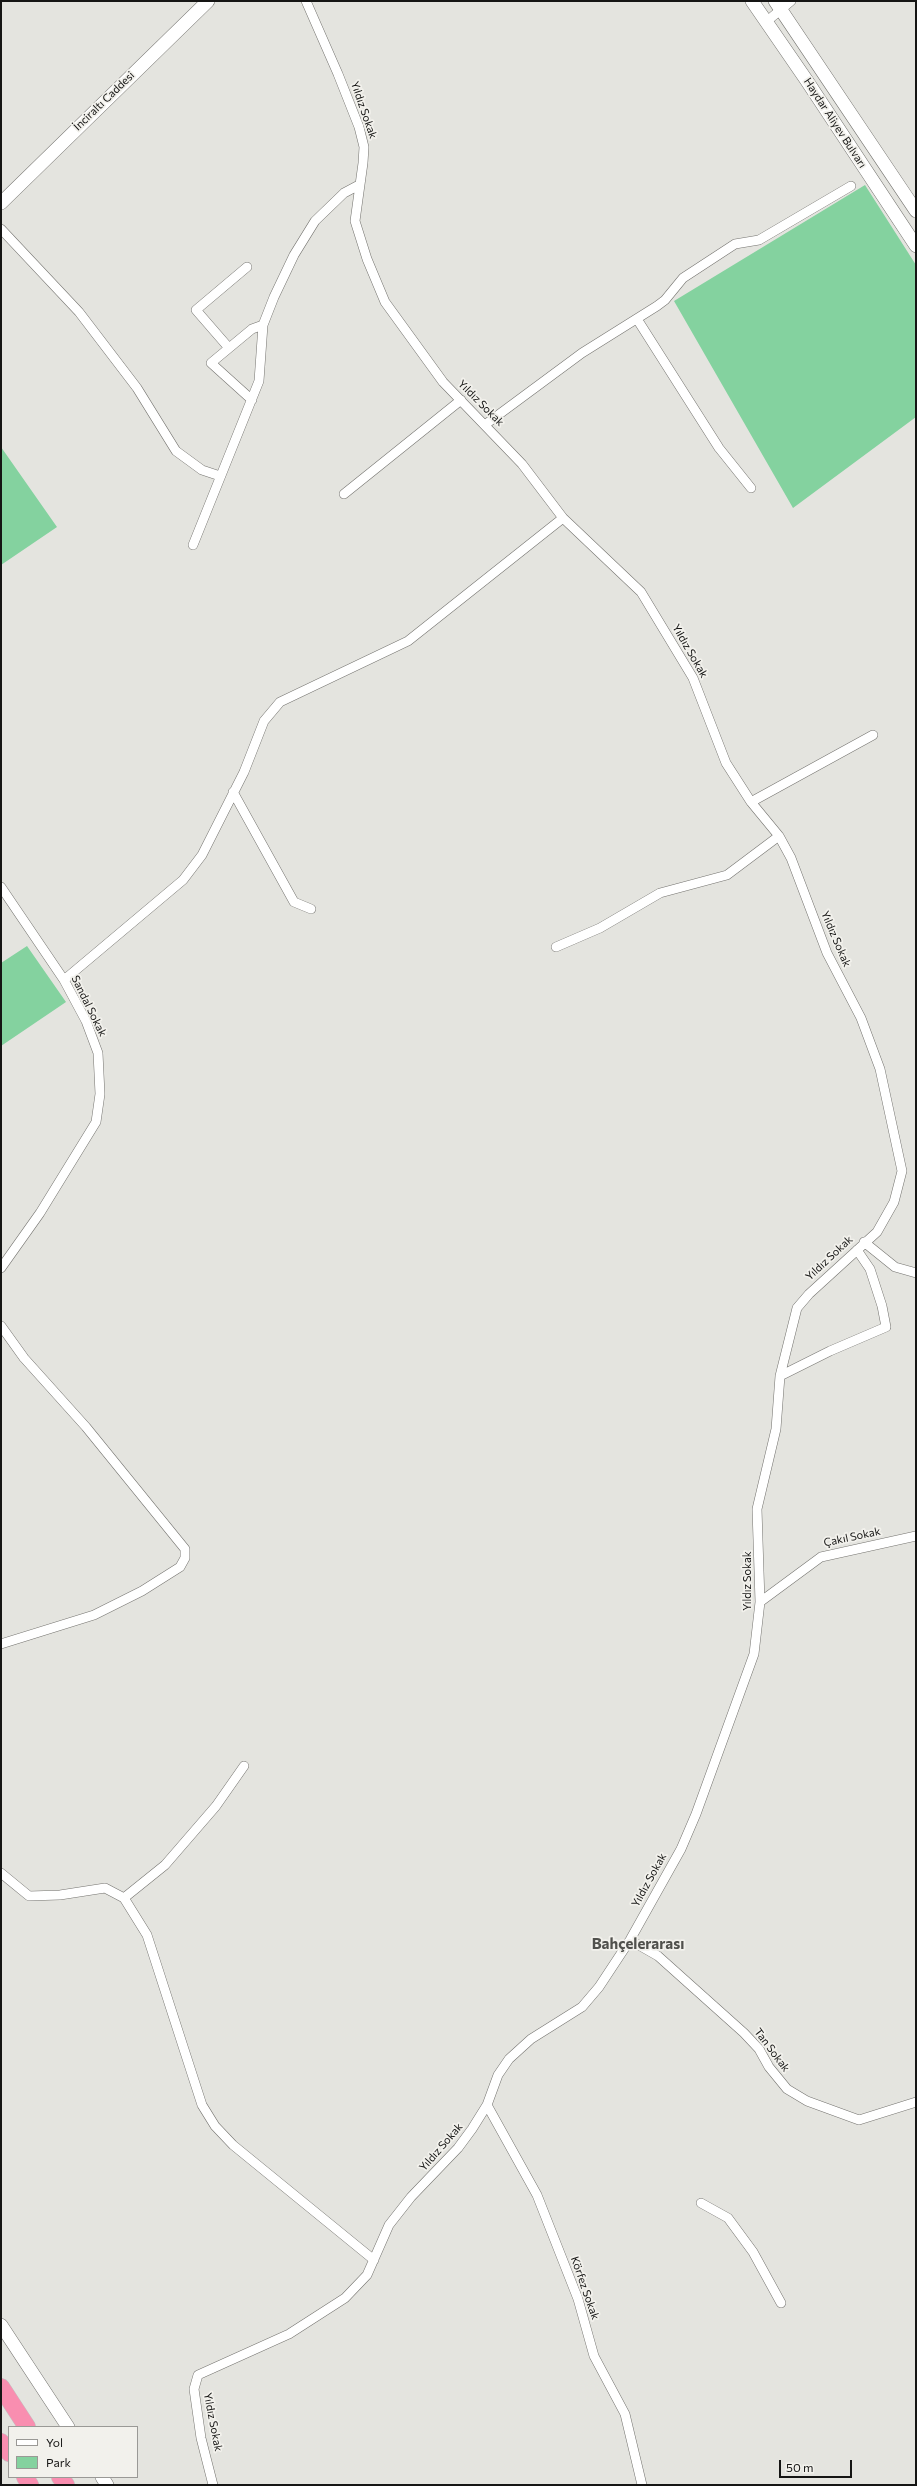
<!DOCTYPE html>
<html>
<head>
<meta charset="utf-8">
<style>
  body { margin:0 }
  #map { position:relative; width:917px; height:2486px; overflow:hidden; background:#e4e4df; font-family:Commissioner,sans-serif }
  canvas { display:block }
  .frame { position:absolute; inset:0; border:2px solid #151514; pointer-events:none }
  .legend { position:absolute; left:8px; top:2426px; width:130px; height:52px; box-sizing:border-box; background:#f2f1ec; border:1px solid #9a9996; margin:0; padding:5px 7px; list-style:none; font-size:12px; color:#151514 }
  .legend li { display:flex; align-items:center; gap:8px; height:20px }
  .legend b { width:20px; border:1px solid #9a9996 }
  .scale { position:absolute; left:779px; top:2460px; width:73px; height:18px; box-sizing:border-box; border:2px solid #151514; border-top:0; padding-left:5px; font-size:12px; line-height:14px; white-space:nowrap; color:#151514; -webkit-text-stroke:3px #f2f1ec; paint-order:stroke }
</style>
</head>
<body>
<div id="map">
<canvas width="917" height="2486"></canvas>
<div class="frame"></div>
<ul class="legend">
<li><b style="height:5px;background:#fff"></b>Yol</li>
<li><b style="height:11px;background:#84d29f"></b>Park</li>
</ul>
<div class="scale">50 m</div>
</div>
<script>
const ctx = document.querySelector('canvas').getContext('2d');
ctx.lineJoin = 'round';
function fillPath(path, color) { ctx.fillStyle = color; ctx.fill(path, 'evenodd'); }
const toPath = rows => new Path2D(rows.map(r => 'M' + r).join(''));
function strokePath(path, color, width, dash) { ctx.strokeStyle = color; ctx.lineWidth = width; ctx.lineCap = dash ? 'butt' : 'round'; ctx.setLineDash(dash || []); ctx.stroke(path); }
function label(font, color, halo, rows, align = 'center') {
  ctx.font = font + ' Commissioner,sans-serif'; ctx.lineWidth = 3.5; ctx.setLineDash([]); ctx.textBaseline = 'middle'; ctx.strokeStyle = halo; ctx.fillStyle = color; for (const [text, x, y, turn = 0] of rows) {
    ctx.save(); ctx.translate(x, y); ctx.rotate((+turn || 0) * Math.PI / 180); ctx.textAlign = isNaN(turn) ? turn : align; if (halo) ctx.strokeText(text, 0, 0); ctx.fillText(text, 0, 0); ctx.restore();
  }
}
const green = toPath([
  [865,185,916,265,916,417,793,508,674,301],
  [1,447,57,527,1,565],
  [27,946,66,1002,1,1046,1,963]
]);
const minor = toPath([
  [766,22,791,1],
  [1,229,79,312,137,388,176,451,202,470,220,476],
  [637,319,719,448,751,488],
  [229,348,196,310,247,267],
  [252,400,211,363,252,329,263,325],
  [486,424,582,353,657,306,665,300,683,278,735,244,759,240,851,186],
  [344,494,461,400],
  [193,545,259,381,263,325,274,297,294,255,315,221,344,193,359,185],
  [233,792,294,902,311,909],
  [751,802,873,735],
  [1,887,64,980,86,1021,98,1053,100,1094,96,1122,40,1213,1,1268],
  [556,947,600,928,660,893,727,875,779,836],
  [64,980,183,880,202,855,244,772,264,721,280,702,408,641,563,518],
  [864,1242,895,1267,916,1273],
  [1,1326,24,1358,86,1427,185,1549,185,1558,180,1567,142,1591,94,1615,1,1644],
  [780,1376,830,1351,886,1327,882,1306,870,1269,857,1250],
  [760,1602,821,1557,916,1536],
  [1,1873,29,1896,60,1895,105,1888,124,1898,147,1935,202,2105,215,2126,233,2145,374,2260],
  [124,1898,165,1865,216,1806,244,1766],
  [630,1940,658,1956,744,2033,759,2049,769,2067,787,2089,807,2101,859,2120,916,2102],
  [487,2105,537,2195,578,2299,594,2356,625,2414,642,2485],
  [701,2203,728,2218,753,2252,781,2303],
  [213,2485,201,2438,194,2389,198,2375,289,2334,345,2298,367,2275,389,2225,411,2197,458,2148,472,2129,487,2105,498,2075,509,2059,531,2039,582,2007,599,1987,630,1940,681,1849,696,1814,754,1654,760,1602,757,1509,776,1429,780,1376,797,1308,809,1294,877,1232,894,1202,902,1171,880,1069,861,1018,827,953,791,858,779,836,751,802,726,763,693,678,641,592,563,518,522,464,443,382,385,302,367,259,355,221,363,163,364,147,359,127,338,74,306,1]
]);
const secondary = toPath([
  [752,1,807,81,916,246],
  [775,1,916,211],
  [1,203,208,1],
  [1,2325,68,2427],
  [102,2477,107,2485]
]);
const motorway = toPath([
  [1,2387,27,2427],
  [1,2442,9,2453],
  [25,2477,30,2485],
  [60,2477,66,2485]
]);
const streetNames = [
  ["İnciraltı Caddesi",104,101,-44],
  ["Yıldız Sokak",364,110,71],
  ["Haydar Aliyev Bulvarı",835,123,57],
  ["Yıldız Sokak",481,403,45],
  ["Yıldız Sokak",690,651,60],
  ["Yıldız Sokak",836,939,67],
  ["Sandal Sokak",89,1006,64],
  ["Yıldız Sokak",829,1258,-43],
  ["Çakıl Sokak",852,1537,-12],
  ["Yıldız Sokak",747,1581,-90],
  ["Yıldız Sokak",649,1880,-61],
  ["Tan Sokak",772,2050,53],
  ["Yıldız Sokak",441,2147,-49],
  ["Körfez Sokak",585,2288,71],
  ["Yıldız Sokak",213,2422,79]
];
const districtNames = [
  ["Bahçelerarası",638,1944]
];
fillPath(green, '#84d29f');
strokePath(minor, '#74736f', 10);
strokePath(secondary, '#74736f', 14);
strokePath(motorway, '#c2c2c2', 18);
strokePath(minor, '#fff', 9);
strokePath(secondary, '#fff', 13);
strokePath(motorway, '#f98eb0', 17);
label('11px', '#151514', '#f2f1ec', streetNames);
label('bold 15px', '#51514d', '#f2f1ec', districtNames);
</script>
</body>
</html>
